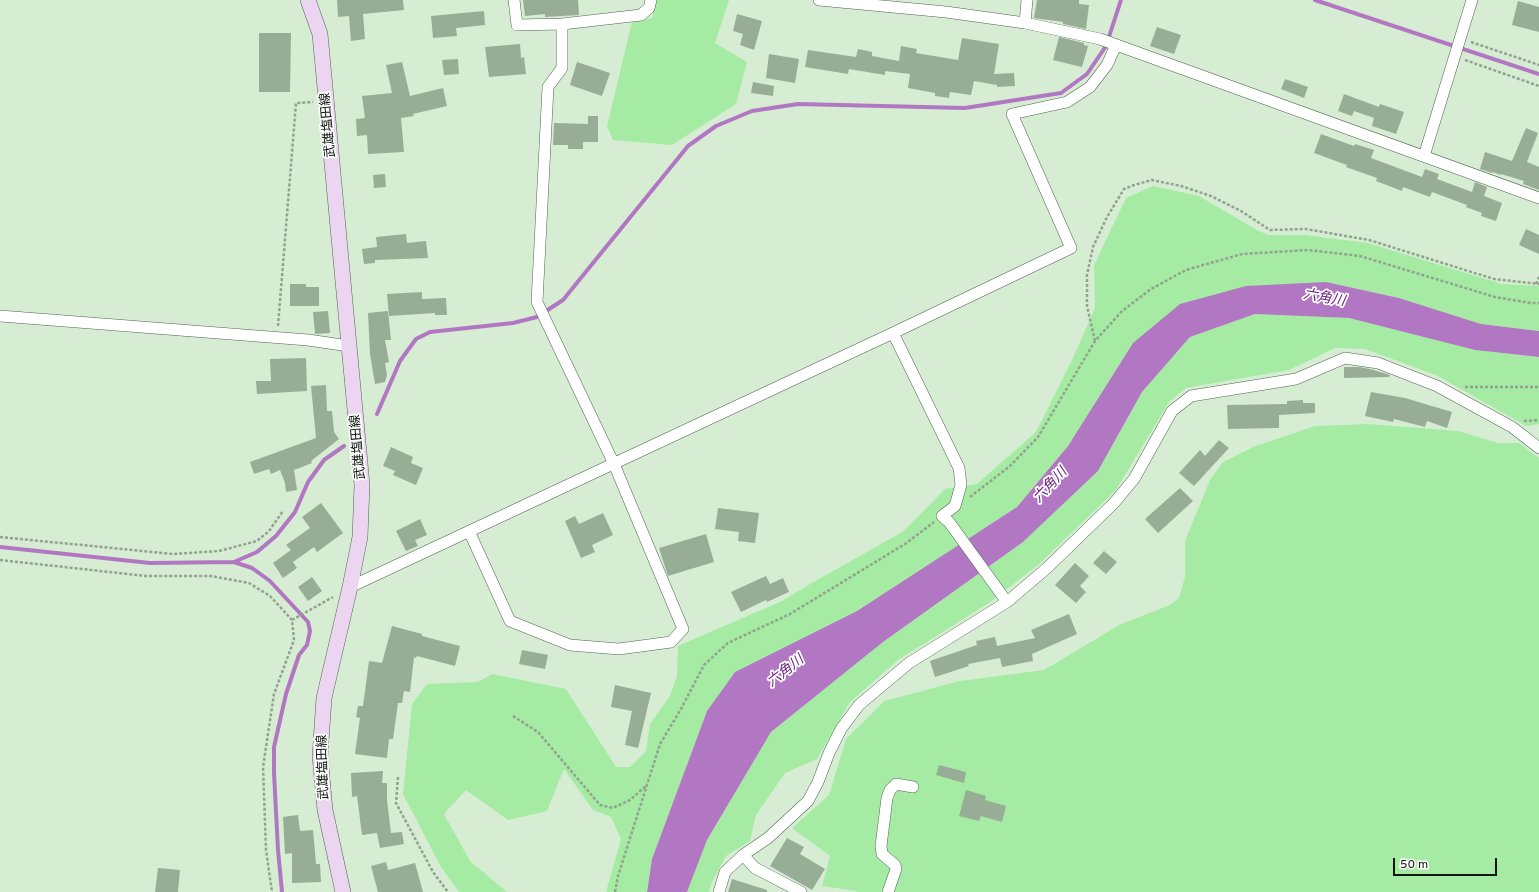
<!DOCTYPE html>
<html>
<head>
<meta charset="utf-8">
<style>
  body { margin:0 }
  #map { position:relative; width:1539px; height:892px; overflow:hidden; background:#d6edd4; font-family:Overpass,sans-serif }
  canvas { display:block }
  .scale { position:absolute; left:1393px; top:858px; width:104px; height:18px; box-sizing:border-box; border:2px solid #0e160e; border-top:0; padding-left:5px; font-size:12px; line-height:14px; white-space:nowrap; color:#0e160e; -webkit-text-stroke:3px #fff; paint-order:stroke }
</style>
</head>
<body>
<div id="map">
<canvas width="1539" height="892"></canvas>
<div class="scale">50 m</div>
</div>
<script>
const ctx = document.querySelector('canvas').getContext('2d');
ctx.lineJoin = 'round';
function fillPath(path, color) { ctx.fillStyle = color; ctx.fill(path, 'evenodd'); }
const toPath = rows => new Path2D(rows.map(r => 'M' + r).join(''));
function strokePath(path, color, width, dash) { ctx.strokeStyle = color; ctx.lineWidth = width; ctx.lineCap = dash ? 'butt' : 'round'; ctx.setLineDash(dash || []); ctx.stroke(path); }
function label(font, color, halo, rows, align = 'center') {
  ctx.font = font + ' Overpass,"Noto Sans JP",sans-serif'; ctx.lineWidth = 3.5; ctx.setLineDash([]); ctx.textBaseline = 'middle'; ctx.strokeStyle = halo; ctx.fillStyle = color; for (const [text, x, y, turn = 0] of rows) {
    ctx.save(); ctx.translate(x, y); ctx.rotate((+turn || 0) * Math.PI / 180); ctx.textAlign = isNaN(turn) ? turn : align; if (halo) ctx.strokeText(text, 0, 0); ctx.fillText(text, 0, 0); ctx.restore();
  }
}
const green = toPath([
  [655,0,729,0,715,43,747,62,736,104,672,145,613,140,607,126,632,22,652,18],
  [1153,186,1199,196,1257,230,1268,235,1305,235,1368,243,1502,284,1539,286,1539,331,1481,324,1399,298,1326,282,1133,343,1068,446,1017,507,857,611,735,672,707,711,652,859,647,892,606,892,621,839,611,817,593,810,564,769,547,811,508,820,466,790,444,814,470,861,507,892,459,892,441,867,403,794,412,704,427,684,478,682,492,674,566,689,616,767,630,767,646,751,650,724,670,696,677,676,678,646,782,601,810,584,904,531,945,489,977,484,1036,432,1072,360,1095,308,1094,265,1126,198],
  [1255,314,1349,318,1475,350,1539,357,1539,424,1526,426,1438,376,1365,349,1335,348,1289,370,1186,388,1169,402,1116,490,1038,565,989,603,898,660,850,702,817,759,785,773,756,815,750,841,726,856,712,882,709,892,687,892,707,840,771,732,883,642,1023,542,1098,471,1142,392,1190,337],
  [1368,424,1458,431,1498,443,1519,443,1539,458,1539,892,858,892,856,891,822,886,830,856,792,828,829,795,846,739,884,701,960,681,1044,670,1119,625,1170,605,1179,598,1185,577,1185,541,1210,480,1223,462,1253,447,1315,426]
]);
const water = toPath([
  [1326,282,1399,298,1481,324,1539,331,1539,357,1475,350,1349,318,1255,314,1190,337,1142,392,1098,471,1023,542,883,642,771,732,707,840,687,892,647,892,652,859,707,711,735,672,857,611,1017,507,1068,446,1133,343,1180,304,1246,286]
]);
const stream = toPath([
  [1315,0,1539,74],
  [377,414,400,361,416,339,430,332,513,323,537,317,563,300,688,146,716,126,752,111,798,104,965,108,1061,93,1087,74,1106,46,1121,0],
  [0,547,150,563,234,562,257,552,276,536,295,512,308,482,324,460,344,446],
  [234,562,252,568,270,581,308,622,310,631,307,645,299,655,286,694,274,747,274,773,278,850,282,892]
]);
const building = toPath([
  [337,0,403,0,404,10,363,14,365,39,351,41,349,16,338,17],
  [523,0,578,0,579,15,545,17,545,14,525,16],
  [1037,0,1079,0,1079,4,1089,5,1086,29,1063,24,1063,22,1034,18],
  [1518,1,1539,7,1539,32,1512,25],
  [484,11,485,25,456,28,457,36,433,38,431,16],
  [737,14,762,21,754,50,740,45,743,34,733,31],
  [1157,27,1181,35,1174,54,1150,46],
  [259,33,291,33,290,92,259,92],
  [1059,37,1084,43,1084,45,1088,46,1082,67,1053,60],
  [962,38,999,44,994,74,1014,73,1015,86,997,87,997,85,974,81,971,95,950,92,949,98,935,96,935,93,908,88,910,74,885,71,885,75,849,69,848,74,805,67,808,50,856,57,858,49,872,52,872,56,899,61,901,46,917,49,916,53,958,60],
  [520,44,521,58,524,57,526,74,489,77,485,47],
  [769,54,799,59,795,83,766,78],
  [458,59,459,74,444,75,442,60],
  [402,62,410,96,443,88,447,106,413,114,414,116,401,118,404,152,368,154,367,135,357,136,356,119,365,118,362,96,392,93,386,65],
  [577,62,610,73,602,96,570,85],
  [1285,79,1308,87,1304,98,1281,89],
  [753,82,774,86,773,96,751,93],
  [1344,94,1379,107,1380,104,1404,112,1396,134,1372,126,1374,118,1354,111,1352,116,1338,111],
  [588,116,598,116,598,142,583,142,583,149,568,149,568,145,553,145,554,123,588,124],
  [1526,128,1538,133,1527,162,1539,167,1539,190,1523,184,1524,181,1501,174,1501,175,1492,172,1492,173,1480,169,1485,152,1512,161],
  [1321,134,1354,146,1355,144,1374,150,1371,158,1422,177,1425,169,1439,174,1437,179,1472,192,1475,182,1487,187,1484,196,1502,203,1496,221,1481,216,1482,213,1466,207,1467,205,1432,192,1430,197,1403,187,1402,191,1376,181,1377,178,1346,167,1347,165,1314,153],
  [385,174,386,187,374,188,373,175],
  [1526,229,1539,235,1539,254,1519,245],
  [406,234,407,243,426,241,428,258,375,260,375,263,364,264,362,249,377,247,376,237],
  [290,284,306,284,306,287,319,287,319,306,290,306],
  [422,292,422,299,446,298,447,315,435,315,435,313,389,316,387,294],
  [328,311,330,333,315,334,313,312],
  [388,311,391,340,385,340,389,362,385,363,387,375,385,382,375,384,370,354,368,313],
  [306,358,307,391,257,394,256,381,271,381,270,359],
  [1344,367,1359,367,1370,369,1390,375,1389,377,1344,378],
  [326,385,327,411,332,411,334,432,339,439,311,461,312,463,294,470,297,490,286,492,285,483,280,470,271,474,269,469,254,474,250,462,316,438,311,386],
  [1371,392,1405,398,1452,412,1447,428,1427,421,1425,427,1394,419,1393,422,1365,416],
  [1303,400,1303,403,1315,403,1315,413,1279,415,1279,428,1228,429,1227,405,1287,404,1287,401],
  [1219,440,1229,448,1194,486,1179,473,1200,450,1205,456],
  [391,447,413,457,411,463,423,468,416,485,393,475,395,471,383,466],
  [1180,488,1193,501,1158,533,1145,519],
  [321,503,343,533,317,552,314,547,293,562,297,568,283,578,273,563,291,550,286,545,310,528,302,517],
  [718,508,759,513,755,543,738,541,739,532,715,529],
  [603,513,613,535,592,545,595,552,581,558,565,521,575,516,579,524],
  [420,519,427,535,415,540,418,546,406,551,396,531],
  [706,534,714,562,668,576,659,548],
  [1104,551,1117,562,1106,574,1093,563],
  [1075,563,1089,576,1080,586,1086,592,1076,603,1055,585],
  [766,576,770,584,783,578,789,592,767,602,766,600,741,612,731,592],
  [312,577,322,591,308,601,298,587],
  [1069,614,1077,634,1032,654,1033,661,1002,667,1000,658,968,664,969,666,935,677,930,661,977,645,976,641,995,637,997,646,1035,638,1031,630],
  [392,626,422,634,422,636,460,646,455,666,417,656,416,658,414,657,410,692,404,691,402,703,398,703,393,739,389,739,387,758,355,754,360,718,356,717,358,706,363,706,369,661,382,663],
  [522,650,548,655,545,669,519,664],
  [615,685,651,693,638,748,625,745,632,711,611,707],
  [939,765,966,772,964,783,936,775],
  [383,771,382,783,387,783,387,800,391,833,402,832,404,844,380,848,377,833,362,835,357,796,352,797,351,773],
  [966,790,986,796,985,800,1006,806,1002,822,981,816,979,821,959,816],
  [298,815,300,831,313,830,316,864,320,864,321,882,292,883,292,853,285,854,283,817],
  [787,838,804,847,800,854,825,869,812,890,770,866],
  [386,862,388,870,415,863,423,892,378,892,371,866],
  [158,868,180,870,178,892,155,892],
  [732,879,767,890,767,892,728,892]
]);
const path = toPath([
  [1471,42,1539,65],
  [1465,60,1539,86],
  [1536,284,1539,277],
  [278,326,296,103,313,102],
  [1095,341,1087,306,1087,275,1093,247,1107,217,1124,189,1134,185,1152,180,1181,186,1211,196,1241,211,1270,230,1306,229,1369,240,1494,279,1539,284],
  [1465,387,1539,387],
  [1524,421,1539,420],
  [970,497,1010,466,1038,437,1095,341,1122,311,1151,289,1186,270,1242,254,1308,250,1360,256,1495,297,1531,303,1539,303],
  [0,537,173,554,219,551,257,541,269,531,283,511],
  [0,560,146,576,211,576,249,583,270,596,292,620,294,640,274,694,263,767,266,850,272,892],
  [292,620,333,597],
  [513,716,538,732,600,805,613,808,630,800,647,785],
  [398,777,396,803,433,872,448,892],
  [615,892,618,876,660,744,681,709,704,665,728,643,790,614,905,544,934,522]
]);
const street = toPath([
  [514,0,517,25,562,24,641,15,649,8,651,0],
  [819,0,946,12,1025,23,1100,39,1539,198],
  [1025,23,1027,0],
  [1424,156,1472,0],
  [0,316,308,340,349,346],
  [893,333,959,468,961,485,955,506,942,516,949,522,1007,602],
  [469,531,510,621,570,645,619,649,671,642,683,629,614,464,537,302,548,87,562,68,562,24],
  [350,587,893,333,1071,248,1012,114,1067,102,1090,87,1107,65,1116,45],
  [743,855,755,868,801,892],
  [719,892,725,872,743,855,768,838,808,801,818,782,829,753,841,729,859,705,909,663,1007,602,1047,568,1114,503,1134,479,1172,411,1191,396,1296,379,1345,358,1378,363,1437,386,1512,427,1539,448],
  [888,892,896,869,895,865,882,854,881,846,887,798,890,790,896,784,913,787]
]);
const secondary = toPath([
  [308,0,320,34,362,485,360,537,350,587,324,698,320,756,325,810,343,892]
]);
const streetNames = [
  ["武雄塩田線",329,125,-95],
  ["武雄塩田線",359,447,-95],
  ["武雄塩田線",324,767,-92]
];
const waterNames = [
  ["六角川",1324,299,10],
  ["六角川",1051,486,-47],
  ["六角川",786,672,-38]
];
fillPath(green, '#a6eba3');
fillPath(water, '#b277c2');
strokePath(stream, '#b277c2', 4);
fillPath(building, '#97ad96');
strokePath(street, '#50644f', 12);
strokePath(secondary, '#50644f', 16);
strokePath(path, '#91a28f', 2.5, [3, 2]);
strokePath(street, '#fff', 11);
strokePath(secondary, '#ebd5f1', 15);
label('13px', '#0e160e', '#fff', streetNames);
label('italic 14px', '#6b217d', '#fff', waterNames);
</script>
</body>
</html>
